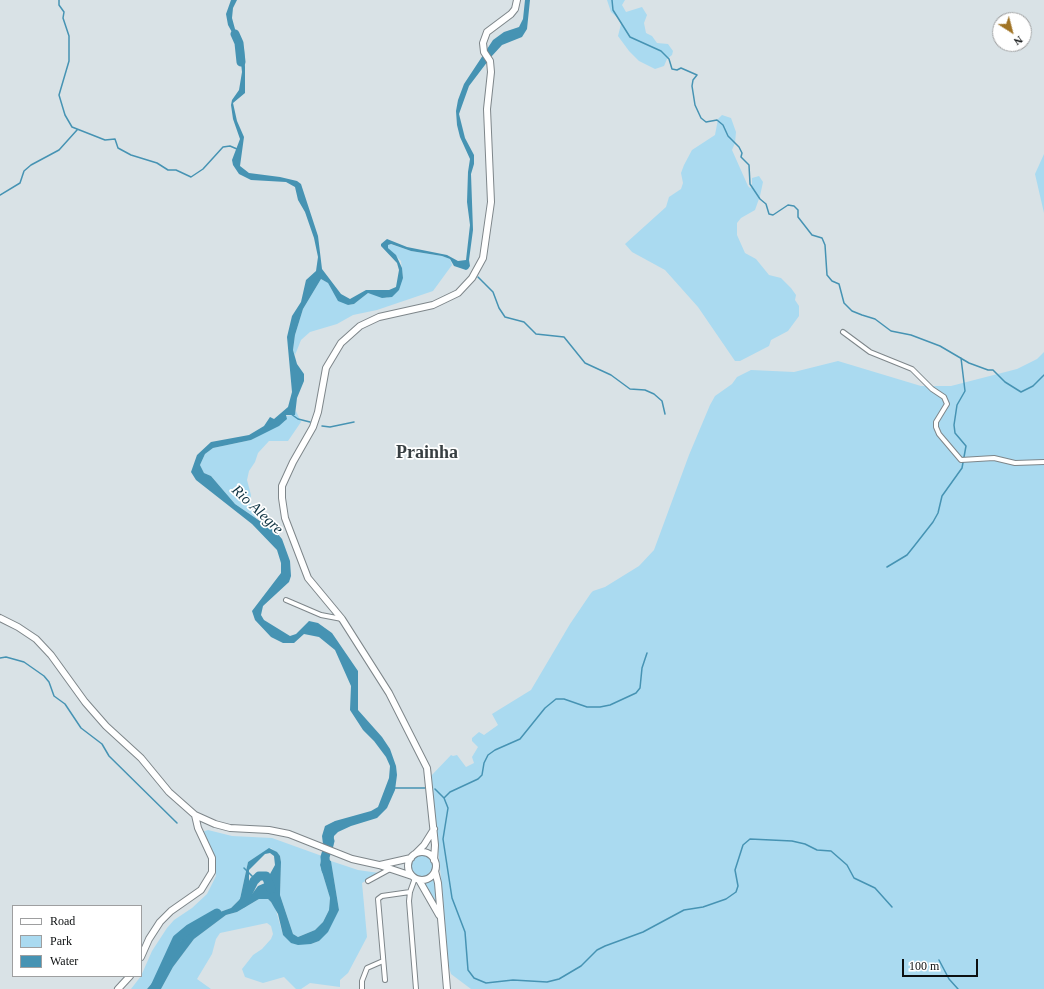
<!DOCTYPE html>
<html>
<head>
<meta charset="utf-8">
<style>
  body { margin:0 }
  #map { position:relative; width:1044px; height:989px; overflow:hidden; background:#d9e2e6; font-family:"Times New Roman",serif }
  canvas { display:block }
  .legend { position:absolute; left:12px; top:905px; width:130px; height:72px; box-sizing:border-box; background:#fff; border:1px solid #9e9fa0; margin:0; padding:5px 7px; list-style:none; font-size:12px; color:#0d1011 }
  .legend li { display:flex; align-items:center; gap:8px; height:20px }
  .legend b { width:20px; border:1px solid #9e9fa0 }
  .north { position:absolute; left:992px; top:12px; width:40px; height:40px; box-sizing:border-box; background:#fff; border:1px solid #9e9fa0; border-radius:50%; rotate:144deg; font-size:11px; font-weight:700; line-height:16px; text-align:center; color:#0d1011 }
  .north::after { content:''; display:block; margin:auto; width:14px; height:18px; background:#a17425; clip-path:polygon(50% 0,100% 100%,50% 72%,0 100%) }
  .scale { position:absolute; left:902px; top:959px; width:76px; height:18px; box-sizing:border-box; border:2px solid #0d1011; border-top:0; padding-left:5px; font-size:12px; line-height:14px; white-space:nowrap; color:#0d1011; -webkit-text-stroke:3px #fff; paint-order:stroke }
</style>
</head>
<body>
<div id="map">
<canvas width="1044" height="989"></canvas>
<ul class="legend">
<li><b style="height:5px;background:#fff"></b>Road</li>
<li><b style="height:11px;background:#aadaf0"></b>Park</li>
<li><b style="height:11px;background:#4693b3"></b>Water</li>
</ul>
<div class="north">N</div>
<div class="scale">100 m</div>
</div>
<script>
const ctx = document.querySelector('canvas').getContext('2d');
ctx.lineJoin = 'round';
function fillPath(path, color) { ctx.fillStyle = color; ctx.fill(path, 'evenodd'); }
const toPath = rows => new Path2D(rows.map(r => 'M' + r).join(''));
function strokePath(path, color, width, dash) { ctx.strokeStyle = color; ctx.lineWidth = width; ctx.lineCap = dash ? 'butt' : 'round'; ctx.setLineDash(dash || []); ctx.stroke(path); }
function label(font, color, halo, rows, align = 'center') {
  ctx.font = font + ' "Times New Roman",serif'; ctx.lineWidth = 3.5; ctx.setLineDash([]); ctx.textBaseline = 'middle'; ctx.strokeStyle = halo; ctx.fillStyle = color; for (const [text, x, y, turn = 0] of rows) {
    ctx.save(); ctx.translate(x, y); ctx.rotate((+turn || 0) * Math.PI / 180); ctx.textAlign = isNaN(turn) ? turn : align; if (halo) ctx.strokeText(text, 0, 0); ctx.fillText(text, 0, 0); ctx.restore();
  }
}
const green = toPath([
  [607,0,625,0,622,5,626,12,642,7,647,15,644,23,646,33,652,36,657,43,668,44,673,51,672,55,667,59,664,66,655,69,639,61,629,51,618,36,621,24,619,19,611,12],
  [722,115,731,118,736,132,735,143,732,150,748,186,750,188,752,187,752,178,759,176,763,182,760,196,755,210,741,218,737,223,737,235,745,253,756,259,769,275,781,278,791,288,796,295,795,300,799,306,799,316,788,331,771,340,769,346,740,361,735,361,698,307,665,270,632,252,625,244,666,207,669,197,681,189,683,183,681,173,684,165,692,150,715,135,718,119],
  [1044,154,1044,213,1035,174],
  [390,244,411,251,442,256,450,259,452,265,433,291,377,310,353,315,337,324,310,332,301,340,295,355,293,350,295,335,303,309,321,279,328,283,333,292,348,305,354,304,368,293,387,298,403,278,401,261,388,248,388,245],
  [1044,352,1044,989,471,989,451,974,446,957,443,899,431,776,451,755,453,756,457,755,466,767,474,763,472,757,478,747,472,741,472,738,479,732,484,735,498,725,492,714,531,690,570,624,591,593,593,591,605,587,639,566,654,550,689,455,710,405,715,396,732,384,737,377,751,370,794,372,838,361,921,386,951,386,1017,369,1037,359],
  [296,411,301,422,288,441,269,441,258,453,255,462,249,471,247,480,251,495,250,503,256,518,235,504,211,476,204,473,200,465,205,454,213,448,251,440,285,421,286,416,294,415],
  [208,830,232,836,272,838,322,856,320,865,330,898,329,910,323,922,315,930,298,937,293,934,280,895,281,862,280,856,271,848,248,862,240,899,231,908,209,916,174,947,169,963,147,989,131,989,141,976,152,951,167,928,174,920,192,908,207,894,216,876,214,856,202,832],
  '410 867a12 12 0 1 1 24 0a12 12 0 1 1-24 0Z',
  [331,861,358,870,379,873,362,883,367,937,348,973,340,980,340,987,310,983,301,989,296,989,284,977,263,983,245,977,242,969,246,964,253,955,262,949,271,939,273,934,271,926,267,923,220,933,216,939,212,954,197,979,211,989,161,989,173,967,194,939,226,915,237,912,259,899,268,899,275,907,283,935,311,944,319,941,339,910],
  [435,875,439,912,422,883,428,881]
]);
const water = toPath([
  [231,0,237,0,233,8,232,18,235,29,244,49,245,67,245,93,233,103,237,121,244,137,240,166,249,173,280,177,297,181,301,184,318,236,322,269,341,294,350,299,366,290,389,290,396,287,399,270,397,263,381,246,381,244,387,239,407,247,447,255,458,261,466,260,470,225,467,202,468,172,470,159,460,137,457,125,456,111,458,100,464,84,493,40,504,32,519,27,523,19,525,0,530,0,527,29,522,37,502,45,491,57,469,86,459,114,465,138,474,155,474,164,471,174,473,230,469,260,470,266,468,269,466,270,454,266,450,259,442,256,411,251,391,244,388,245,388,248,396,255,402,268,403,278,399,290,392,297,382,298,368,293,354,304,348,305,338,301,328,283,321,279,303,309,295,335,293,350,297,364,304,374,304,381,297,398,295,415,286,415,287,419,279,426,251,440,213,448,205,454,200,465,204,473,211,476,235,504,276,532,282,539,290,561,291,576,289,582,263,606,261,615,264,620,290,636,296,634,309,621,318,623,332,633,358,671,358,710,382,737,390,749,396,766,397,775,395,790,387,808,377,818,351,826,338,832,334,836,333,849,323,844,322,836,325,826,335,821,371,811,378,807,389,778,390,766,386,757,374,741,363,730,350,710,351,686,335,650,319,637,304,634,294,643,283,643,271,637,255,620,252,611,281,573,281,563,277,550,252,524,196,480,191,472,197,455,211,442,249,435,264,426,270,417,274,419,288,407,292,392,287,337,292,316,301,302,306,280,316,271,318,257,314,238,305,212,298,200,295,187,286,182,251,180,239,174,233,165,232,160,240,139,233,119,231,105,232,100,239,90,242,72,239,45,228,25,226,14],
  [269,848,277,852,280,856,281,862,280,895,293,934,298,937,315,930,323,922,329,910,330,898,320,865,322,856,331,861,339,910,328,932,319,941,311,944,298,945,291,943,283,935,278,914,271,902,268,899,259,899,237,912,226,915,194,939,173,967,161,989,147,989,169,963,174,947,209,916,231,908,240,899,248,862],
  [270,853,274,856,275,865,265,883,258,886,252,894,249,894,249,870,265,854]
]);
const stream = toPath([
  [59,0,59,5,64,12,63,18,69,36,69,61,59,95,65,115,72,127,105,140,115,139,118,148,131,155,157,163,168,170,176,170,191,177,203,169,223,147,230,146,237,149],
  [612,0,613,10,630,37,661,51,669,59,672,69,677,70,681,68,697,75,693,80,692,86,695,105,701,118,706,122,717,120,723,125,728,136,739,147,742,153,741,157,749,165,750,184,760,199,766,204,769,214,773,215,788,205,794,206,798,210,798,217,812,235,822,238,825,245,827,275,832,281,839,284,844,303,852,311,862,315,875,319,891,331,911,335,940,346,969,363,988,370,993,370,1005,382,1021,392,1033,386,1044,375],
  [0,195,20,183,24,171,31,165,59,150,77,130],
  [478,277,493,292,499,308,505,317,524,322,536,334,564,337,585,363,611,375,630,389,645,390,654,394,662,401,665,414],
  [291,414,298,419,310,422],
  [322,426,330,427,354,422],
  [887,567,907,555,915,545,933,522,938,513,942,496,962,468,966,446,955,433,954,425,957,405,965,391,961,358],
  [0,658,6,657,24,662,44,676,49,682,54,696,65,704,81,728,102,744,109,756,177,823],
  [395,788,425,788],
  [435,789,444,798,448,808,443,839,452,898,465,932,468,970,474,978,486,983,513,980,547,982,559,979,581,966,597,950,605,946,643,932,684,910,703,907,726,899,736,892,738,886,735,870,743,845,750,839,792,841,805,844,817,850,831,851,847,865,854,878,875,888,892,907],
  [444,798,450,792,478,779,482,775,484,763,488,755,495,750,520,739,545,708,556,699,564,699,587,707,600,707,610,705,636,693,640,688,642,668,647,653],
  [244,868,255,879],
  [939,960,949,979,958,989]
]);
const river = toPath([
  [235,34,239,43,241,62],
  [326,870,325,857,330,841],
  [243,903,254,881,259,876,266,876,271,889],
  [154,989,177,939,189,929,217,913]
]);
const street = toPath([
  [843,332,870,352,912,369,932,389,944,397,947,404,936,422,936,427,939,434,961,460,994,458,1015,463,1044,462],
  [286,600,321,615,342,619],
  [415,878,410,892,409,901,416,989],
  [368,881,390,869],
  [385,980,378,899,382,896,410,892],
  [362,989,362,981,367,968,383,961]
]);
const secondary = toPath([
  [0,618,18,627,36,639,51,655,85,702,106,726,141,758,169,792,195,815,215,824,230,828,269,830,289,834,352,859,379,865,412,876],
  '408 866a14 14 0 1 1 28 0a14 14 0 1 1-28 0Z',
  [416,853,424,845,434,829],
  [434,860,435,845,427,768,389,693,342,619,308,578,285,518,282,498,282,486,293,462,313,427,318,412,326,368,341,343,360,326,379,317,433,305,458,293,472,278,483,258,491,202,487,109,491,72,490,61,484,52,483,43,487,32,511,14,515,9,517,0],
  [380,865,411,858],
  [435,871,438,883,447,989],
  [419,880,439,915],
  [141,957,149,939,160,922,171,911,201,890,212,872,212,858,198,828,195,815],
  [118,989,130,976]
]);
const waterNames = [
  ["Rio Alegre",257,510,43]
];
const districtNames = [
  ["Prainha",427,453]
];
fillPath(green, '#aadaf0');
fillPath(water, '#4693b3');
strokePath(stream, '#4693b3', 1.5);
strokePath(river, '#4693b3', 9);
strokePath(street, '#7e868a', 6);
strokePath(secondary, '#7e868a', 8);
strokePath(street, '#fff', 4);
strokePath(secondary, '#fff', 6);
label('italic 15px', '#0e3241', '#fff', waterNames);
label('bold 18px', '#383f42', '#fff', districtNames);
</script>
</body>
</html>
